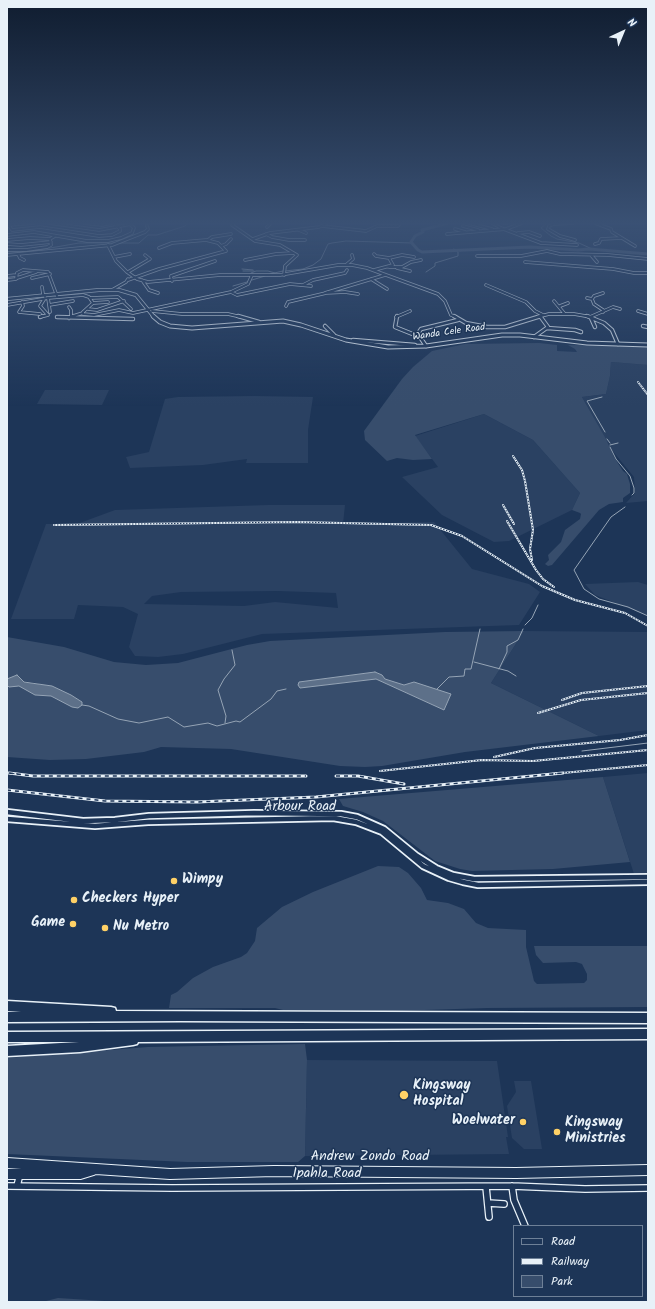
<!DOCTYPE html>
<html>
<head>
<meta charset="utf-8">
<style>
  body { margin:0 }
  #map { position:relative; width:655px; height:1309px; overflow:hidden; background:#1d3557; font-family:Kalam,sans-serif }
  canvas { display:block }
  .frame { position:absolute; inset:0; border:8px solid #e8f1f8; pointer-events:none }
  .legend { position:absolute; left:513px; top:1225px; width:130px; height:72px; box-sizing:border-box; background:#1d3557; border:1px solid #6e8097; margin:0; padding:5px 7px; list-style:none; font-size:12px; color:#e8f1f8 }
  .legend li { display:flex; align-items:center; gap:8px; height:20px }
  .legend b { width:20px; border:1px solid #6e8097 }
  .north { position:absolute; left:603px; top:12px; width:40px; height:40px; -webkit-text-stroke:3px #1d3557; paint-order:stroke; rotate:44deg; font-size:11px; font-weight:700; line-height:16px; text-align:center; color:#e8f1f8 }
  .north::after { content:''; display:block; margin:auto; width:14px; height:18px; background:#e8f1f8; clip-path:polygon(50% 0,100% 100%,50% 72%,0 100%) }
</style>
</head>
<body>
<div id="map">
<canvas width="655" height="1309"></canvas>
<div class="frame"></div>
<ul class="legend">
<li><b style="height:5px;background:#1d3557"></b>Road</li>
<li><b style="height:5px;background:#e8f1f8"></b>Railway</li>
<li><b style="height:11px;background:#374d6c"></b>Park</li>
</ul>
<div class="north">N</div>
</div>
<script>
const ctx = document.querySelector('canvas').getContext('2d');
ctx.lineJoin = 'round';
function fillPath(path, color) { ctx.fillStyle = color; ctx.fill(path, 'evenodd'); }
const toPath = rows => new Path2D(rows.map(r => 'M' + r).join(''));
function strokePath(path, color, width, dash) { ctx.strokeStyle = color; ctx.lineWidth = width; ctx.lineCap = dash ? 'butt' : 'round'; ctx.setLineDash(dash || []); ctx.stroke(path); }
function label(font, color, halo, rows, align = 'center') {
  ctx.font = font + ' Kalam,sans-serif'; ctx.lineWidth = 3; ctx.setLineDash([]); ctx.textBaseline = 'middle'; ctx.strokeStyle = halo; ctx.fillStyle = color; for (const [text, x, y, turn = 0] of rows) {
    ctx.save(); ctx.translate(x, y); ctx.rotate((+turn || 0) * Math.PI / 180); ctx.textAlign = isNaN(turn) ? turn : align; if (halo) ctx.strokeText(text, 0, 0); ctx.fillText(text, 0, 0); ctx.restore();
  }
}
const built = toPath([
  [611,362,648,365,648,501,626,503,635,493,634,477,611,449,582,397,606,394,610,376],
  [45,390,109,390,102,405,37,404],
  [254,396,313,397,308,430,308,463,246,463,247,459,203,465,130,468,126,457,149,452,165,399,178,397],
  [484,414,533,440,580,493,572,510,509,541,494,542,442,515,402,477,438,467,415,436],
  [268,505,345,505,343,524,434,522,472,569,529,584,540,592,519,625,262,634,183,654,158,657,135,656,129,647,138,614,123,607,78,605,74,619,11,619,46,524,77,524,115,510],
  [278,591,336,593,338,608,275,602,244,606,144,604,152,596,181,592],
  [638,582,648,585,648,616,595,595,585,584],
  [524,631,648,632,648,730,599,736,491,683],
  [648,773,648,874,634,874,603,777],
  [307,1060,497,1061,508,1137,506,1137,509,1154,305,1156],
  [514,1081,531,1081,542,1149,524,1149,512,1138,507,1106,516,1092]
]);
const green = toPath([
  [539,343,557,345,557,351,577,352,575,349,568,345,648,346,648,365,611,362,610,376,606,394,582,397,606,439,614,457,623,471,627,474,630,484,630,493,623,498,623,502,609,504,599,510,552,565,548,566,545,564,549,560,548,555,561,542,565,530,580,519,581,514,580,513,572,510,580,493,533,440,484,414,415,435,432,459,413,460,397,458,387,461,365,440,364,431,402,379,413,367,432,351,465,344],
  [524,631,491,683,599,736,465,752,382,766,365,767,340,766,231,749,161,747,144,752,86,759,50,760,7,757,7,685,9,687,16,686,23,687,35,695,51,696,72,707,82,702,71,695,36,683,7,679,7,684,7,637,64,647,114,662,146,665,178,663,247,645,270,641,445,632],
  [375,672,382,675,385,679,404,685,414,682,444,710,376,679,300,688,298,685,299,682],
  [603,777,630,862,553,869,472,871,460,869,435,861,383,821,363,812,343,806,339,799],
  [378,866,399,867,408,873,421,888,427,900,448,903,464,909,476,923,488,928,526,930,526,947,534,981,537,984,584,983,587,980,587,974,582,964,576,962,543,963,536,955,534,946,648,946,648,1007,488,1008,393,1011,283,1010,275,1008,169,1008,171,995,177,992,193,978,213,967,241,957,247,953,255,941,257,928,282,907,313,892],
  [305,1044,307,1060,305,1156,298,1162,187,1162,7,1154,7,1058,148,1047],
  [58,1298,120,1302,42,1302]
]);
const water = toPath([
  [375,672,382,675,385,679,404,685,414,682,451,694,444,710,376,679,300,688,298,685,299,682,375,672],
  [17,675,24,682,52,686,71,695,82,702,82,705,78,708,72,707,51,696,35,695,19,686,9,687,7,685,7,679,17,675]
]);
const stream = toPath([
  [547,223,541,228,551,236,557,239,579,243,592,249],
  [120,243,139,243,148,235,157,235,185,226,188,223],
  [7,252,27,252,79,243,115,243],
  [242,269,253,270],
  [243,271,254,271],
  [285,271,303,269,313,265,321,259,328,244,332,243,346,241,412,243],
  [426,272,435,266,435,263,458,256,458,252,454,249],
  [251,273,256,271,268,271,275,273],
  [270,274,283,271],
  [252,280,265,276],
  [233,286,247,282],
  [602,397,587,401,605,432],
  [607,439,610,443],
  [610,445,618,443],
  [610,447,616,459,630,476,634,488,634,493,632,495],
  [625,507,611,517,574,570,584,589,599,599,628,607,648,616],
  [525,625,532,618,538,605],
  [474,662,508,671,516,676],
  [499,669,507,652,507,646,518,640,523,629],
  [437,689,449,677,464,676,465,669,471,669,480,629],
  [82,705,89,706,118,719,139,723,168,717,184,727,208,723,217,726,236,721,240,722,271,699,277,691,286,689],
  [225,723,226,716,218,690,224,679,235,665,232,650],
  [582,751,648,743]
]);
const river = toPath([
  [448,223,422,230,423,232,415,236,411,242,418,250,422,252,530,247,578,250,589,249,648,254]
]);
const minorFar3 = toPath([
  [7,223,12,230,40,227,99,236,112,235,120,231,120,229,113,223],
  [49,223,99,230,131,224],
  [84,223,102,225,113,223],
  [234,223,232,225,255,241,280,245,297,255,285,266,284,275],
  [469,223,492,229],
  [492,223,501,228,541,243,577,245],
  [504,223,507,223],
  [573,223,554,224,549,226,548,229,560,236,575,240],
  [595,223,611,229,612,232,635,246],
  [8,225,34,223],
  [322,226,366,231,377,226,398,226,400,223],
  [463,226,478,230],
  [267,227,271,223],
  [455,229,465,232],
  [299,230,306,233],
  [518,233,529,232,540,236],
  [266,234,272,237,289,240,305,240],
  [447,234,506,229,522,223],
  [7,235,34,232,87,241,108,241,121,238,132,233,134,228,129,223],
  [253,239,270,233,319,227,327,223],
  [7,240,30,238,50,239],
  [208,240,212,237,231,234],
  [7,244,21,245,51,242],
  [595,244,599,243,601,239,621,238],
  [108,245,116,261,127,272,137,279,148,282,220,275,280,275,338,265,352,265,367,268,438,294,445,301,451,315,456,317],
  [221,246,226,244,231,239],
  [7,250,26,250,47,247,51,245,50,239,55,236],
  [18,254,20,258,24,260],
  [374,254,376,256,389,258],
  [7,255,112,245,145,232,148,229,146,223],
  [591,255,597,262],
  [477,256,521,256,547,251,560,254,608,255,648,259],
  [114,257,130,254],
  [245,260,276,254,293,253],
  [525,262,613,269,634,273,648,273],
  [347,264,353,259,352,255],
  [389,267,402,267,411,262,421,260],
  [397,268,410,271],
  [374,270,393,265,389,258,402,255,414,257],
  [128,272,150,259,145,255],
  [7,276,16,275],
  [17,278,36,272],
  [32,278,50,274],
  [371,279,387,289],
  [8,280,16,279,17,273,23,270,48,272,57,296],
  [128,280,159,269,226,251,218,243,206,240,172,243,159,248],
  [142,280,149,290,158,293],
  [172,281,171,276,215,261],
  [303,285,313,280,345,273,347,270],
  [486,285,526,302,535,311,543,315],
  [42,287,43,294,45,296],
  [112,290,126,282,128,279],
  [231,292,237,295,290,284,311,286],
  [358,294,345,292,325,293,385,275],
  [48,298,50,312],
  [90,298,118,297,131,309],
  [587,298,592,299,594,304,603,310,603,312],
  [592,299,594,296,603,293],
  [554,301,564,313],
  [22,302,23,306,19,312,40,314],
  [93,303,108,302],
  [7,305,48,298,83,295,89,297,93,303,83,312,83,314,94,315,119,310,133,313,231,292,248,284,252,275],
  [49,305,73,301],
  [286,306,288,302,326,293],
  [560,306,568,303],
  [69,307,71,310,71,317],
  [88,309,97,310,124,301],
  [152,311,182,314,228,314,241,317],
  [638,311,648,314],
  [540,316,541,317],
  [40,317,48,315,40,306,45,298],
  [57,317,75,317],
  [70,317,83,313],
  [396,317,410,311],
  [537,317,549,314,574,314,591,317],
  [590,317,613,307,620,309]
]);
const minorFar2 = toPath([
  [238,316,259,322],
  [397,316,395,327,420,337],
  [454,316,466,323,487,327,505,327,541,316],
  [587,316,604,323,612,330,618,344],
  [40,317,42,316],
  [57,317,133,319],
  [69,318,73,316],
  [591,318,595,327],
  [325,326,334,335],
  [643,326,648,327],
  [547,328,575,330,581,332],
  [534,337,548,327,540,316],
  [353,340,415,345],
  [426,346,420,337,419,332,421,329,458,320]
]);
const minorFar1 = toPath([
  [7,812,83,821,115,820,149,816,254,813,341,814,357,817,384,829,417,856,436,868,453,875,474,879,648,877],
  [7,819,95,826,148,822,333,818,356,822,382,832,423,866,449,878,463,882,478,885,648,882]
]);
const minor = toPath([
  [7,1186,172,1188,512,1186,585,1189,648,1188],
  [17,1186,20,1174],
  [512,1186,514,1200,525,1226],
  [486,1187,489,1217],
  [488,1203,504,1204]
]);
const tertiaryFar1 = toPath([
  [7,299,99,290,119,290,136,295,154,317]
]);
const tertiary = toPath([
  [153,316,160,322,170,326,192,328,283,321,301,325,346,340,388,347,426,346,502,335,520,335,587,343,648,345]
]);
const primary = toPath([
  [7,1163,170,1174,274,1171,516,1173,648,1170],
  [7,1174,80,1174,93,1170]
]);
const motorway = toPath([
  [7,1001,111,1007,115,1008,116,1011,648,1013,648,1023,181,1021,7,1022,7,1012,21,1012,7,1011,7,1001],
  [648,1029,648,1039,138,1042,137,1044,133,1045,80,1052,7,1056,7,1046,79,1042,7,1042,7,1032,648,1029]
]);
const railFar1 = toPath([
  [638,382,648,395],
  [513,456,522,470,525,481,533,530,530,549,532,560],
  [503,505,514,524],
  [507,521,536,570,543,579,554,587],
  [54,525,296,522,431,525,462,536,542,586,575,600,625,613,648,626],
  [562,700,582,693,648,686],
  [538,713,581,700,648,693],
  [494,757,535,748,620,740,648,735],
  [380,771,482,760,533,761,648,750],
  [7,773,18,774],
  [552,774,648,765]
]);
const rail = toPath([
  [9,773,33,776,306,776],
  [336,776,358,776,404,784],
  [7,790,105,801,197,802,316,797,563,773]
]);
const markers = [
  [174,881,4,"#ffd166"],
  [74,900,4,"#ffd166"],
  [73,924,4,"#ffd166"],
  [105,928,4,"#ffd166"],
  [404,1095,5,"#ffd166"],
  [523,1122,4,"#ffd166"],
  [557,1132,4,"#ffd166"]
];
const farStreetnames = [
  ["Wanda Cele Road",449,333,-8]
];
const nearStreetnames = [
  ["Arbour Road",300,808],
  ["Andrew Zondo Road",370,1158],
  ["Ipahla Road",327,1175]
];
const nearPoinames = [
  ["Wimpy",182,881],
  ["Checkers Hyper",82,900],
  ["Game",65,924,"right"],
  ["Nu Metro",113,928],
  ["Kingsway",413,1087],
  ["Hospital",413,1103],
  ["Woelwater",515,1122,"right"],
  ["Kingsway",565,1124],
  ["Ministries",565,1140]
];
fillPath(built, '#2a4162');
fillPath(green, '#374d6c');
fillPath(water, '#5d7089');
strokePath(water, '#95a4b5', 1);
strokePath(stream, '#95a4b5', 1);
strokePath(river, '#5d7089', 3);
strokePath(minorFar3, '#e8f1f8', 3.5);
strokePath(minorFar2, '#e8f1f8', 4.5);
strokePath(minorFar1, '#e8f1f8', 8);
strokePath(minor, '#e8f1f8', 8);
strokePath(tertiaryFar1, '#e8f1f8', 4);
strokePath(tertiary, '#e8f1f8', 5);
strokePath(primary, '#e8f1f8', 12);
strokePath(motorway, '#e8f1f8', 3);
strokePath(minorFar3, '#1d3557', 2);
strokePath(minorFar2, '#1d3557', 2.5);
strokePath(minorFar1, '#1d3557', 4.5);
strokePath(minor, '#1d3557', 5.5);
strokePath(tertiaryFar1, '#1d3557', 2.5);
strokePath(tertiary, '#1d3557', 3);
strokePath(primary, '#1d3557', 10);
fillPath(motorway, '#1d3557');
strokePath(railFar1, '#e8f1f8', 2);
strokePath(rail, '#e8f1f8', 3);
strokePath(railFar1, '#1d3557', 1, [1.5]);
strokePath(rail, '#1d3557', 1.5, [4]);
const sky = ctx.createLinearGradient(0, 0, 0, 406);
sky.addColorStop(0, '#101d30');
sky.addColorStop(0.55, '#3a5174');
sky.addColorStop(1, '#3a517400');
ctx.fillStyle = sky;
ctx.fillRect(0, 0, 655, 406);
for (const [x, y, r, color] of markers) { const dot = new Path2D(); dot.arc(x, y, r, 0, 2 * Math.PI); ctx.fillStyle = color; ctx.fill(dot); strokePath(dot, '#1d3557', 1.5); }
label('10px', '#e8f1f8', '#1d3557', farStreetnames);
label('14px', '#e8f1f8', '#1d3557', nearStreetnames);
label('bold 14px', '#e8f1f8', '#1d3557', nearPoinames, 'left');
</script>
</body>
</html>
